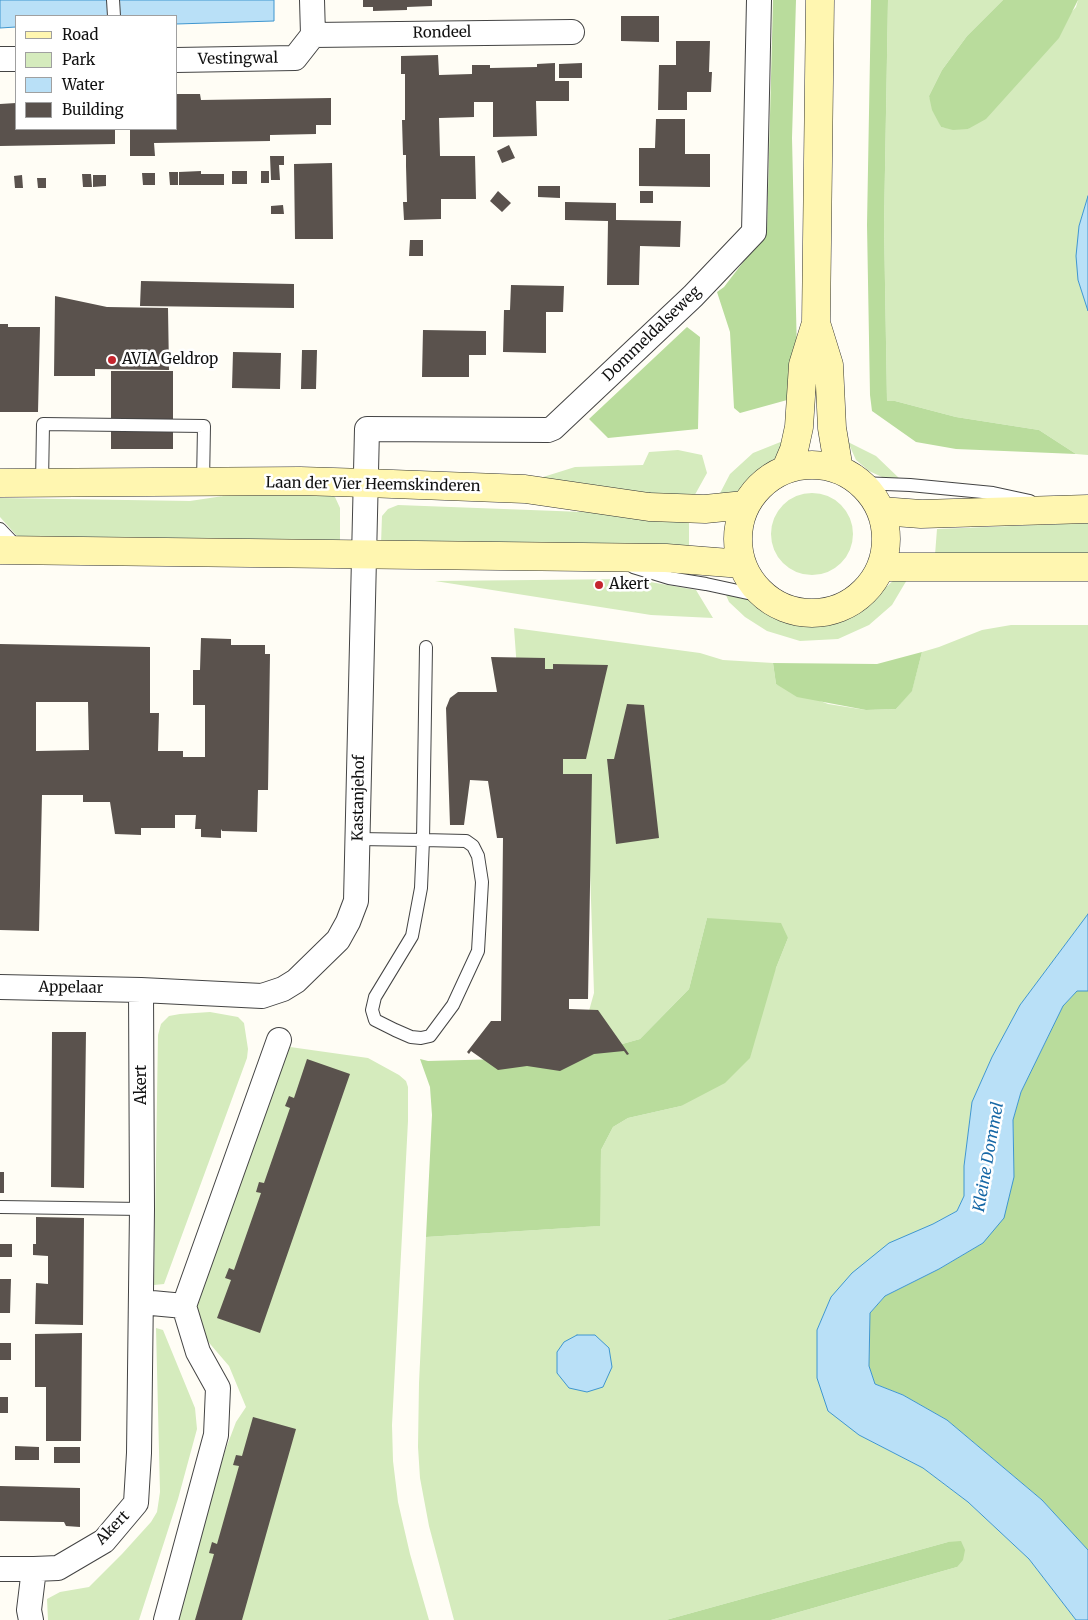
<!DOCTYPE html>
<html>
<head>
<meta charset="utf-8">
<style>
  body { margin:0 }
  #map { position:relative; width:1088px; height:1620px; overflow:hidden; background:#fffdf5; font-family:Merriweather,serif }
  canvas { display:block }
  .legend { position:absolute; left:15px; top:15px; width:162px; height:115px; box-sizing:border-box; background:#fff; border:1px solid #a0a0a0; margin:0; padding:6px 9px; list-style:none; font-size:15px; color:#111 }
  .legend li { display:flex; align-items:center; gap:10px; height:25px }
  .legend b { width:25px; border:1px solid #a0a0a0 }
</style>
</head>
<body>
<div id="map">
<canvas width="1088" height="1620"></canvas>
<ul class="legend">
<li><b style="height:6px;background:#fff6b0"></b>Road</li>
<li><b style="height:14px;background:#d5ebbd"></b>Park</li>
<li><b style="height:14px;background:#b9e0f7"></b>Water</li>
<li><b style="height:14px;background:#5a524d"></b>Building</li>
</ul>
</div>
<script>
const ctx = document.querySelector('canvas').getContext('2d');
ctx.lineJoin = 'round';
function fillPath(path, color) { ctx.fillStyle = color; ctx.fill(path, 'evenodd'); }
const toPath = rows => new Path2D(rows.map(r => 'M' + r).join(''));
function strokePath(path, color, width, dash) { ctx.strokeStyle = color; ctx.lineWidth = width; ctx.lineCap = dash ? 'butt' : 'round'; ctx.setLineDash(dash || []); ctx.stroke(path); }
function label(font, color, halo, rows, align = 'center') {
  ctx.font = font + ' Merriweather,serif'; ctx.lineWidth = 5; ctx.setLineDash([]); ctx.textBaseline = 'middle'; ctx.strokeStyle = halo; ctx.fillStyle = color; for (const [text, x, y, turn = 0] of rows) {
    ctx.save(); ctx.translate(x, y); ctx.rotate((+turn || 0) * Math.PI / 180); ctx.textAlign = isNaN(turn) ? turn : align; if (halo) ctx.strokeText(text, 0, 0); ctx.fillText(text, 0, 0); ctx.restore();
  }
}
const green = toPath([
  [888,0,1003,0,967,36,942,70,929,96,941,127,953,129,968,129,1076,7,1078,0,1088,0,1088,196,1079,226,1078,280,1088,311,1088,455,1076,454,1039,430,956,417,895,401,887,401,884,225],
  [783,441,778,456,755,475,742,491,717,499,730,474,753,453],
  [848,442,876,456,900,479,882,477,869,471,856,460],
  [678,450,702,455,707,473,692,500,540,478,575,467,643,465,649,452],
  [263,490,326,491,335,497,340,508,340,544,28,540,16,535,0,517,0,498,190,501],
  '771 534a41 41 0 1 1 82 0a41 41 0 1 1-82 0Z',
  [398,505,689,516,689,549,381,544,382,516,388,509],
  [1088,523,1088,561,935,555,937,529],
  [911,573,892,605,869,625,838,639,800,641,767,631,745,617,729,602,726,595,751,600,779,615,800,622,828,622,863,608,895,579],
  [633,579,696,590,713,618,651,615,435,581],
  [1011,625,1088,625,1088,914,1020,1005,992,1057,972,1102,964,1166,964,1196,957,1211,933,1224,831,1297,817,1330,817,1378,859,1435,923,1468,968,1502,1029,1559,1076,1620,771,1620,957,1567,948,1542,666,1620,454,1620,429,1526,420,1478,418,1447,419,1383,426,1237,599,1226,601,1150,613,1127,628,1118,681,1106,776,968,788,938,707,918,689,989,640,1039,576,1057,594,993,587,776,559,777,518,683,514,628,700,653,723,660,773,663,776,684,828,704,866,710,896,709,912,690,922,652,939,647,982,630],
  [210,1012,238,1017,244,1023,248,1049,247,1058,164,1284,154,1285,158,1035,161,1024,169,1016,180,1014],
  [283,1046,368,1058,399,1075,406,1081,408,1087,408,1121,392,1425,393,1461,398,1502,410,1554,429,1620,175,1620,225,1451,236,1422,246,1407,229,1366,193,1324,195,1299],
  [156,1328,163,1330,195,1408,197,1429,178,1499,139,1620,48,1620,47,1599,60,1592,89,1587,122,1554,151,1522,157,1512,160,1492]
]);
const forest = toPath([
  [773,0,796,0,792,138,798,397,740,413,734,408,730,332,717,292,724,287,767,231],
  [871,0,888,0,884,225,887,401,895,401,956,417,1039,430,1076,454,956,449,916,442,872,411,870,395,867,225],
  [1003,0,1078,0,1059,38,986,119,968,129,953,130,941,127,932,110,929,96,942,70,967,36],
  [687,327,700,337,698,429,608,438,589,419],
  [922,652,912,691,896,709,866,710,797,697,776,684,773,663,877,664],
  [707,918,781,923,788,938,776,968,750,1058,725,1083,681,1106,628,1118,613,1127,601,1150,600,1226,426,1237,432,1115,430,1087,420,1059,428,1061,576,1057,640,1039,689,989],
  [1077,991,1088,991,1088,1550,1042,1500,947,1420,903,1395,875,1384,869,1367,870,1313,885,1296,939,1269,983,1243,1014,1177,1013,1120,1021,1092,1063,1006],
  [961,1541,965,1550,963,1560,957,1567,771,1620,666,1620,948,1542]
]);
const water = toPath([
  [0,0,274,0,274,21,176,24,176,16,16,16,16,27,0,28,0,0],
  [1088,196,1088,311,1078,280,1076,256,1079,226,1088,196],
  [1088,914,1088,991,1077,991,1063,1006,1021,1092,1013,1120,1014,1177,1004,1218,983,1243,939,1269,885,1296,870,1313,869,1366,875,1384,903,1395,947,1420,1042,1500,1088,1550,1088,1620,1076,1620,1029,1559,968,1502,923,1468,859,1435,828,1411,817,1378,817,1330,831,1297,852,1273,889,1243,933,1224,957,1211,964,1196,964,1166,972,1102,992,1057,1020,1005,1088,914],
  [577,1335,595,1335,609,1348,612,1367,603,1387,587,1392,569,1388,557,1373,557,1352,564,1342,577,1335]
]);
const building = toPath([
  [363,0,432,0,432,6,407,7,407,10,373,11,373,7,363,7],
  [621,16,659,16,659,42,621,41],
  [676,41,710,41,709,72,712,72,711,92,687,92,687,110,658,110,659,65,676,65],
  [438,55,439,75,472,74,472,65,490,65,490,68,537,67,537,64,555,63,555,81,569,81,569,101,536,101,537,136,493,137,493,102,474,102,474,117,439,118,440,156,475,156,476,199,441,199,441,219,404,220,403,202,407,202,406,166,406,155,403,155,402,120,405,120,405,74,401,74,401,56],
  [582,63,582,78,559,78,559,64],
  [176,94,200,94,201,100,331,98,331,125,316,125,316,134,270,135,270,141,154,143,155,156,130,156,130,129,176,129],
  [16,103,16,129,115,129,115,144,0,146,0,104],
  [656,119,685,119,685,154,710,154,710,187,639,186,639,148,655,148],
  [509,145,515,158,502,163,497,151],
  [270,156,284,156,284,165,279,165,280,180,271,180],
  [332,163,333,239,295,239,294,164],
  [201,171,201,174,224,174,224,185,179,185,179,172],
  [232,171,247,171,247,184,232,184],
  [261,171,269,171,269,183,261,183],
  [169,172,178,172,178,185,170,185],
  [142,173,155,173,155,185,143,185],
  [82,174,91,174,92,187,83,187],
  [22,175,23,188,15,188,14,176],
  [93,175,106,175,106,186,93,187],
  [37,178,46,178,46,188,38,188],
  [538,186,560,186,560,198,538,197],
  [498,191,511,203,502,212,490,201],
  [640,191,653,191,653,203,640,203],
  [565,202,616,203,616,220,681,221,680,247,640,246,639,285,607,285,608,221,565,220],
  [283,205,284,214,271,214,271,206],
  [410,240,423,240,423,256,409,256],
  [141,281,294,284,294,308,140,306],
  [511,285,564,286,563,312,546,312,546,353,503,352,504,310,510,310],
  [55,296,107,307,168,308,169,370,95,369,95,376,54,376],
  [0,324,8,324,8,327,40,327,38,412,0,412],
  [423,330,486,331,486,355,469,355,469,377,422,377],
  [302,350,317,350,316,389,301,389],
  [233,352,281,353,280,389,232,388],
  [111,371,173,371,173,449,111,449],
  [201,638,231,639,231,645,265,645,265,654,270,654,268,790,258,790,257,832,222,831,221,829,221,838,201,837,201,829,195,829,196,815,175,815,175,828,141,828,141,835,115,834,110,802,83,802,83,795,42,795,39,931,0,930,0,644,150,647,150,713,159,713,158,751,183,751,183,757,205,757,205,705,193,705,193,670,200,670],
  [36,702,88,702,89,750,36,751],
  [491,657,545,658,545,669,553,669,553,664,608,665,586,759,563,759,563,774,592,774,588,999,569,999,569,1009,598,1010,629,1054,627,1055,624,1051,594,1054,560,1071,527,1066,498,1070,471,1051,469,1054,467,1052,491,1021,501,1021,503,838,497,838,488,781,470,780,464,825,450,825,446,708,450,698,458,692,497,692],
  [627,704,644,705,659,838,616,844,607,759,614,759],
  [52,1032,86,1032,84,1188,51,1187],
  [307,1059,350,1074,260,1333,217,1318,231,1280,225,1278,229,1268,234,1270,261,1193,256,1192,259,1182,264,1183,290,1108,285,1106,289,1096,294,1098],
  [0,1172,4,1172,4,1193,0,1193],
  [36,1217,84,1218,83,1325,35,1324,36,1283,48,1284,48,1256,33,1255,33,1244,36,1244],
  [0,1244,12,1244,12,1257,0,1257],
  [0,1279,11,1279,10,1313,0,1313],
  [82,1333,81,1441,46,1441,46,1387,35,1387,35,1334],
  [0,1343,11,1343,11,1360,0,1360],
  [0,1397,8,1397,8,1413,0,1413],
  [253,1417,296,1429,271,1517,242,1620,195,1620,214,1554,209,1553,212,1542,217,1544,239,1466,233,1465,236,1455,242,1456],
  [15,1446,39,1447,39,1460,15,1460],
  [54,1447,80,1447,80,1463,54,1463],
  [0,1486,80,1488,80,1527,66,1526,64,1522,0,1521]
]);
const lane = toPath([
  [113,0,114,16],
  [42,483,43,424,204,426,203,483],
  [861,483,910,485,993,493,1030,501],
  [0,529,19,549],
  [633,567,669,578,706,584,766,597],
  [358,839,423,840,466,841,473,846,478,856,482,882,478,951,453,1005,430,1036,421,1038,411,1037,395,1030,375,1020,372,1010,375,997,412,936,421,888,423,840,426,647],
  [0,1207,142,1209]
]);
const street = toPath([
  [313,35,572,32],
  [0,59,16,59],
  [176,60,295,58,313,35,312,0],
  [0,987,141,990,262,996,283,989,296,981,338,940,348,922,356,901,367,429,548,430,553,428,693,296,754,232,759,0],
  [141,1302,184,1306,279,1040],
  [0,1569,34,1569],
  [31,1620,29,1610,34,1569,58,1568,104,1541,136,1503,139,1453,142,1209,141,990],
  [166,1620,216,1435,218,1388,198,1352,184,1306]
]);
const secondary = toPath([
  [816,323,829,365,832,428,839,470],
  '738 539a74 74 0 1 1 148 0a74 74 0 1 1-148 0Z',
  [786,469,794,450,799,427,803,365,816,323,820,0],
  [0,483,300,481,366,483,525,489,649,507,705,509,745,505],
  [881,511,921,514,1088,509],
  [0,550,666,558,742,564],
  [881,567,1088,567]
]);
const markers = [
  [112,360,5,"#c4262e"],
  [599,585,5,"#c4262e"]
];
const streetNames = [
  ["Rondeel",442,33,-1],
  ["Vestingwal",238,59,-1],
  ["Dommeldalseweg",652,334,-44],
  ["Laan der Vier Heemskinderen",373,485,1],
  ["Kastanjehof",359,798,-89],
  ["Appelaar",71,988,1],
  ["Akert",142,1085,-90],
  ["Akert",113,1528,-46]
];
const poiNames = [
  ["AVIA Geldrop",122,360],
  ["Akert",609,585]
];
const waterNames = [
  ["Kleine Dommel",989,1157,-80]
];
fillPath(green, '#d5ebbd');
fillPath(forest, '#b9dc9c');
fillPath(water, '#b9e0f7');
strokePath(water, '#3f96cf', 1);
fillPath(building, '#5a524d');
strokePath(lane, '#444', 14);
strokePath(street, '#444', 26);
strokePath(secondary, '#333', 29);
strokePath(lane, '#fff', 12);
strokePath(street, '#fff', 24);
strokePath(secondary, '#fff6b0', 28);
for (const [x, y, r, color] of markers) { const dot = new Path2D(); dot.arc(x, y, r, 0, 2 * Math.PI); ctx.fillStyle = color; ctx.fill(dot); strokePath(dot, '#fff', 2); }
label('15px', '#111', '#fff', streetNames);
label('15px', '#111', '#fff', poiNames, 'left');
label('italic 16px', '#1768a6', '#fff', waterNames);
</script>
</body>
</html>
